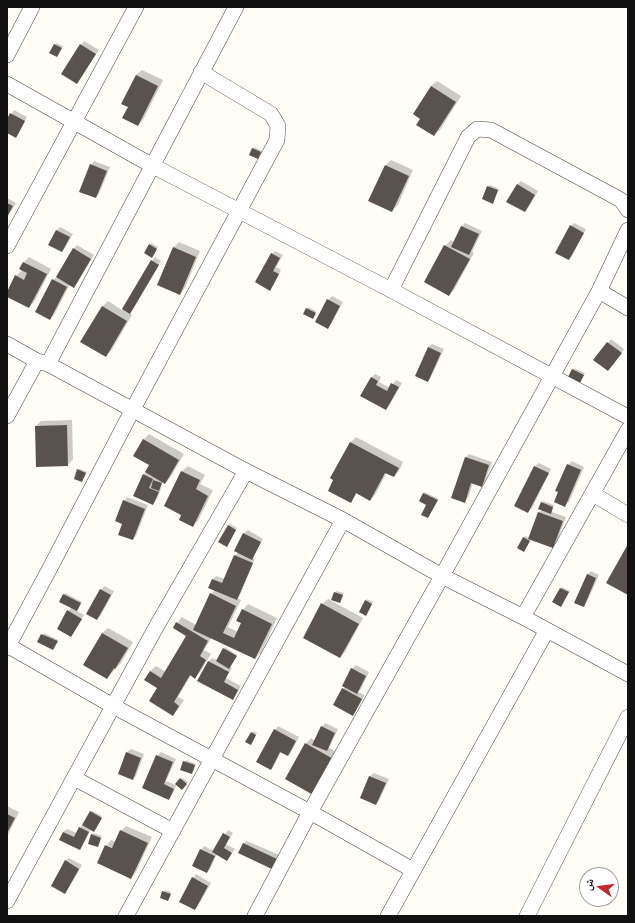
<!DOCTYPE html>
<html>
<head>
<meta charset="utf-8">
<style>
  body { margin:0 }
  #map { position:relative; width:635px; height:923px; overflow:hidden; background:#fffdf5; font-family:"Times New Roman","Noto Naskh Arabic",serif }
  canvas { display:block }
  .frame { position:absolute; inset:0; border:8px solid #111; pointer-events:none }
  .north { position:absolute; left:579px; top:867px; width:40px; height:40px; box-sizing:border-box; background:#fff; border:1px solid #a0a0a0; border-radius:50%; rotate:284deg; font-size:11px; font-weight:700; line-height:16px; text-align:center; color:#111 }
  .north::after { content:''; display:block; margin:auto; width:14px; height:18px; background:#c4262e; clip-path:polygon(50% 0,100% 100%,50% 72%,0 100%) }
</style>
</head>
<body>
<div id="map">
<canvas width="635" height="923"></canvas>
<div class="frame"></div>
<div class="north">ش</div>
</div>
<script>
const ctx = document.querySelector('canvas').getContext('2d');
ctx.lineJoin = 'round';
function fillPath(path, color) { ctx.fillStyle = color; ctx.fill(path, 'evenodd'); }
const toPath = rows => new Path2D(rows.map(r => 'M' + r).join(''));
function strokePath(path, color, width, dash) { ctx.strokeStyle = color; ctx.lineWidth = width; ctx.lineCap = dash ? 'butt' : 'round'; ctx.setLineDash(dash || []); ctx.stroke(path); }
const shadow = toPath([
  [84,41,99,50,77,83,81,45],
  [56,43,63,46,57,56,55,45],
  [142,70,163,80,143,120,138,125,129,106,122,103,136,75],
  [437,81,461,96,440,130,434,135,421,119,431,86],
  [14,110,27,117,19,133,16,136,7,132,7,121],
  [254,147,262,151,258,158,253,149],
  [391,160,413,170,398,205,392,211,385,166],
  [94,161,110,167,99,194,96,197,91,165],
  [521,181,538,191,528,208,525,211,517,185],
  [490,185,499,189,493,202,488,187],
  [7,198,16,203,7,218],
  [465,223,482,231,472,252,474,253,454,290,449,295,425,282,445,246,451,240,454,242,462,226],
  [574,223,586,229,572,256,569,259,571,226],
  [60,227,73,234,65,248,62,251,49,244,57,230],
  [179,242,200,251,185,288,180,294,173,248],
  [151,243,158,247,153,255,150,245],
  [77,245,94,255,77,283,73,287,70,284,54,315,50,319,53,280,57,277,74,248],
  [275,251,283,255,276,267,281,270,273,286,270,289,272,254],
  [29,257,51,269,34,302,29,307,7,296,7,294,16,276,22,270,21,269,24,262],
  [155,257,161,261,133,309,129,313,132,315,111,351,105,356,82,342,103,306,108,301,122,310,152,261],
  [332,296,343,302,331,324,328,328,317,322,328,300],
  [308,307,316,311,314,316,307,309],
  [611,339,624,349,612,366,595,359],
  [432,344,444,349,431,377,428,381,428,347],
  [574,368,585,373,580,382,569,376],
  [375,374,381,377,379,382,390,388,396,380,402,383,389,406,386,409,361,396,372,377],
  [72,420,73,459,68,465,36,426,41,421],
  [149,434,184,454,170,478,165,483,163,482,160,488,161,489,156,501,153,504,144,474,150,465,134,456,144,439],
  [356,437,403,462,399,471,394,476,387,472,375,495,370,500,357,493,351,502,351,442],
  [469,454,492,462,485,482,482,486,473,483,468,498,464,502,466,457],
  [572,461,584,467,569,502,565,505,568,465],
  [539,463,551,469,532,508,528,511,516,505,535,466],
  [188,466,205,475,200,484,213,490,198,521,192,526,183,515,165,506,182,471],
  [80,469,87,472,82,481,78,470],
  [425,492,438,499,428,517,428,504,424,493],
  [127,497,148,505,136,536,132,539,124,501],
  [543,501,554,505,552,512,566,517,556,544,552,547,531,539,525,549,524,538,525,536,529,538,539,512,542,510,542,503],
  [230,524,237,528,228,544,228,526],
  [248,530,263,539,252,558,255,559,240,595,237,598,241,600,228,627,238,632,242,622,243,610,248,604,277,618,261,653,255,658,212,637,204,650,211,654,200,672,195,677,191,675,178,697,184,700,178,709,173,715,158,687,145,680,150,671,156,666,166,672,188,635,174,627,182,617,196,625,211,594,215,590,210,588,213,579,216,576,225,579,235,555,239,552,235,550,244,533],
  [591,571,599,575,587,602,583,606,587,575],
  [104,586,114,591,101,615,97,619,101,590],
  [562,587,570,591,561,606,561,588],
  [336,591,344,593,340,602,332,599],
  [65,593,82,602,77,611,84,615,74,632,71,636,68,611,72,607,60,601],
  [328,599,363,618,345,652,340,657,322,604],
  [367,599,373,602,367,613,360,611],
  [108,628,133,642,121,663,107,678,84,664,102,633],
  [44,633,58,640,53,649,39,642],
  [225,647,237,655,230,667,232,668,226,678,241,686,236,695,233,699,199,681,209,661,212,658,217,660],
  [356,665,369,672,361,689,358,692,365,695,356,711,352,715,343,689,345,686,352,669],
  [325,723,338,729,329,748,340,754,287,778,306,744,311,738,315,741,322,727],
  [278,726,299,737,291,752,288,755,281,752,274,765,271,769,258,762,275,730],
  [253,731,257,733,252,743,247,742],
  [131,749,144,754,136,776,133,779,119,774,127,752],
  [161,752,176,759,166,781,176,785,182,778,188,782,182,789,177,784,172,795,168,799,143,787,157,756],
  [186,760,196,764,193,772,184,762],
  [374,773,389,779,379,801,376,804,361,798,370,776],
  [7,806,19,812,7,837],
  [92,811,102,816,96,829,91,829,83,845,80,849,63,832,67,829,77,833],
  [126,826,152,837,136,872,131,878,98,863,107,845,107,847,116,851,117,850,107,845,111,840,116,842,121,831],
  [228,830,233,833,226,844,235,849,227,860,217,854,210,869,207,872,201,850,204,846,214,851],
  [93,833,102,836,98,846,92,835],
  [247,841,282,856,278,865,243,844],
  [69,858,82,865,68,889,65,893,65,861],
  [196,874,211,883,198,906,195,909,193,878],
  [165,890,171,892,168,900,161,898]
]);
const building = toPath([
  [54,44,62,48,57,57,49,53],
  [80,44,96,54,77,84,61,74],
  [136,75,158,86,138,126,122,118,128,107,121,104],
  [431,86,456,102,434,136,416,125,420,119,413,114],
  [10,113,25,121,16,138,7,133,7,119],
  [252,148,261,152,258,159,249,155],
  [90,164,107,171,96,198,79,192],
  [385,165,409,176,392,212,368,201],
  [517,184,535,195,525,212,506,202],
  [487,186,498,190,493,204,482,199],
  [7,203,13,206,7,217],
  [570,225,584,233,569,260,555,253],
  [461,226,479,234,469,255,451,247],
  [56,230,70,237,62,252,48,245],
  [149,244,157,249,152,258,144,253],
  [444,245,470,259,449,296,424,282],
  [173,247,196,257,180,295,157,285],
  [73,248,91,259,74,288,56,277],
  [271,253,280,258,273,271,279,274,270,291,255,282],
  [151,260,159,265,130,314,122,309],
  [23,262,47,274,29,308,7,297,7,292,15,275,24,280,27,273,19,269],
  [52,279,67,287,50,320,35,312],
  [327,299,340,306,328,329,315,322],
  [102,306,127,321,106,357,80,342],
  [306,308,316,313,313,319,303,314],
  [607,342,622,353,608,371,593,360],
  [428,347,441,353,428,382,415,376],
  [572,369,584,375,580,383,568,377],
  [371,377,378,381,376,385,387,391,391,383,399,387,386,410,360,396],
  [67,425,68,466,36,467,35,426],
  [143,439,179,460,165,484,145,472,149,465,133,456],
  [350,442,399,468,394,477,385,473,370,501,356,493,351,503,328,491,333,480,330,478],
  [465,457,489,465,482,487,471,483,465,503,451,498],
  [567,464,581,470,565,507,554,502,558,492,555,491],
  [534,466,549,473,528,513,514,506],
  [77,469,86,473,82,482,74,479],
  [181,471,200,480,196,489,208,496,193,527,179,520,181,515,164,506],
  [143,474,153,479,149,488,159,492,153,505,133,496],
  [153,480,162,483,159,491,151,488],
  [423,493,438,500,428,518,421,515,426,505,419,501],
  [123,500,145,509,133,540,118,535,122,524,115,521],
  [541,502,553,507,551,514,538,509],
  [538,512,563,521,553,548,528,539],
  [228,525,236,530,227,547,218,542],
  [243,533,261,542,252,560,234,551],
  [523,537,530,541,524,552,517,548],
  [628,544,628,595,606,583],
  [234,555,253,563,237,600,208,588,212,579,222,583],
  [587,574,596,578,584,607,574,603],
  [560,588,569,592,561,607,552,602],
  [100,589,111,595,97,620,86,614],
  [334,592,343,595,340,603,331,600],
  [210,593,236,606,223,633,234,638,241,623,236,621,242,609,272,624,255,659,193,630],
  [63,594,81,603,77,611,59,602],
  [365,600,372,604,366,616,359,612],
  [321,603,359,624,340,658,303,638],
  [67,610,82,619,71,637,57,629],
  [176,622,208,641,200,656,206,660,195,679,190,675,174,702,179,706,173,716,149,701,157,688,144,680,150,671,161,678,186,636,173,628],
  [102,633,128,648,115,669,114,668,107,679,83,665],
  [41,634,58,641,53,650,37,642],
  [223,648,237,656,229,669,216,661],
  [208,661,229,672,224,682,238,690,233,700,197,681],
  [351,668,366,676,357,694,342,686],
  [342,688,362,699,353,716,333,705],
  [321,726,335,733,327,751,312,745],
  [274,729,296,741,288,756,280,752,271,770,256,762],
  [251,732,256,735,251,745,245,742],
  [305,743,335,760,315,796,285,779],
  [126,752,141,758,133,780,118,774],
  [156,755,173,762,164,784,174,789,169,800,142,788],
  [183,761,195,765,192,774,180,770],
  [369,776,386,783,376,805,360,798],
  [180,778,187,784,182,790,175,784],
  [90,811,102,818,94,832,82,825],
  [7,814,15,818,7,833],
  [79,827,89,832,80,850,59,840,63,832,74,837],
  [120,830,148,843,131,879,97,863,105,845,112,848],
  [223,833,230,837,224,848,232,853,227,861,212,852],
  [91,834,101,838,98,847,88,844],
  [243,843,279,860,274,870,238,853],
  [200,849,215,856,207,873,192,866],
  [65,860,79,869,65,894,51,886],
  [192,877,208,886,195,910,179,902],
  [162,891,171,894,168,901,160,898]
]);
const minor = toPath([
  [7,55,32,7],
  [7,84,153,166,391,290,628,417],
  [7,246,136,7],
  [391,290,468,137,477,129,491,130,621,200,628,210],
  [599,291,628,308],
  [7,344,37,361,48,364,246,471,343,520,442,576,523,617,628,674],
  [48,364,236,7],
  [7,416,37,361],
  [593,494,628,515],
  [523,617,628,430],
  [7,645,113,706,310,812,413,870],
  [7,648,50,568,133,409,277,140,278,126,271,114,201,72],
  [74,778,173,831],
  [7,901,155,629,246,471],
  [126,916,343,520],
  [255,916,310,812,442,576,599,291,628,230],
  [388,916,547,630],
  [527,916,628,717]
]);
fillPath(shadow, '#0003');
fillPath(building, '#5a524d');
strokePath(minor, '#444', 16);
strokePath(minor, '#fff', 15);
</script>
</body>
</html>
